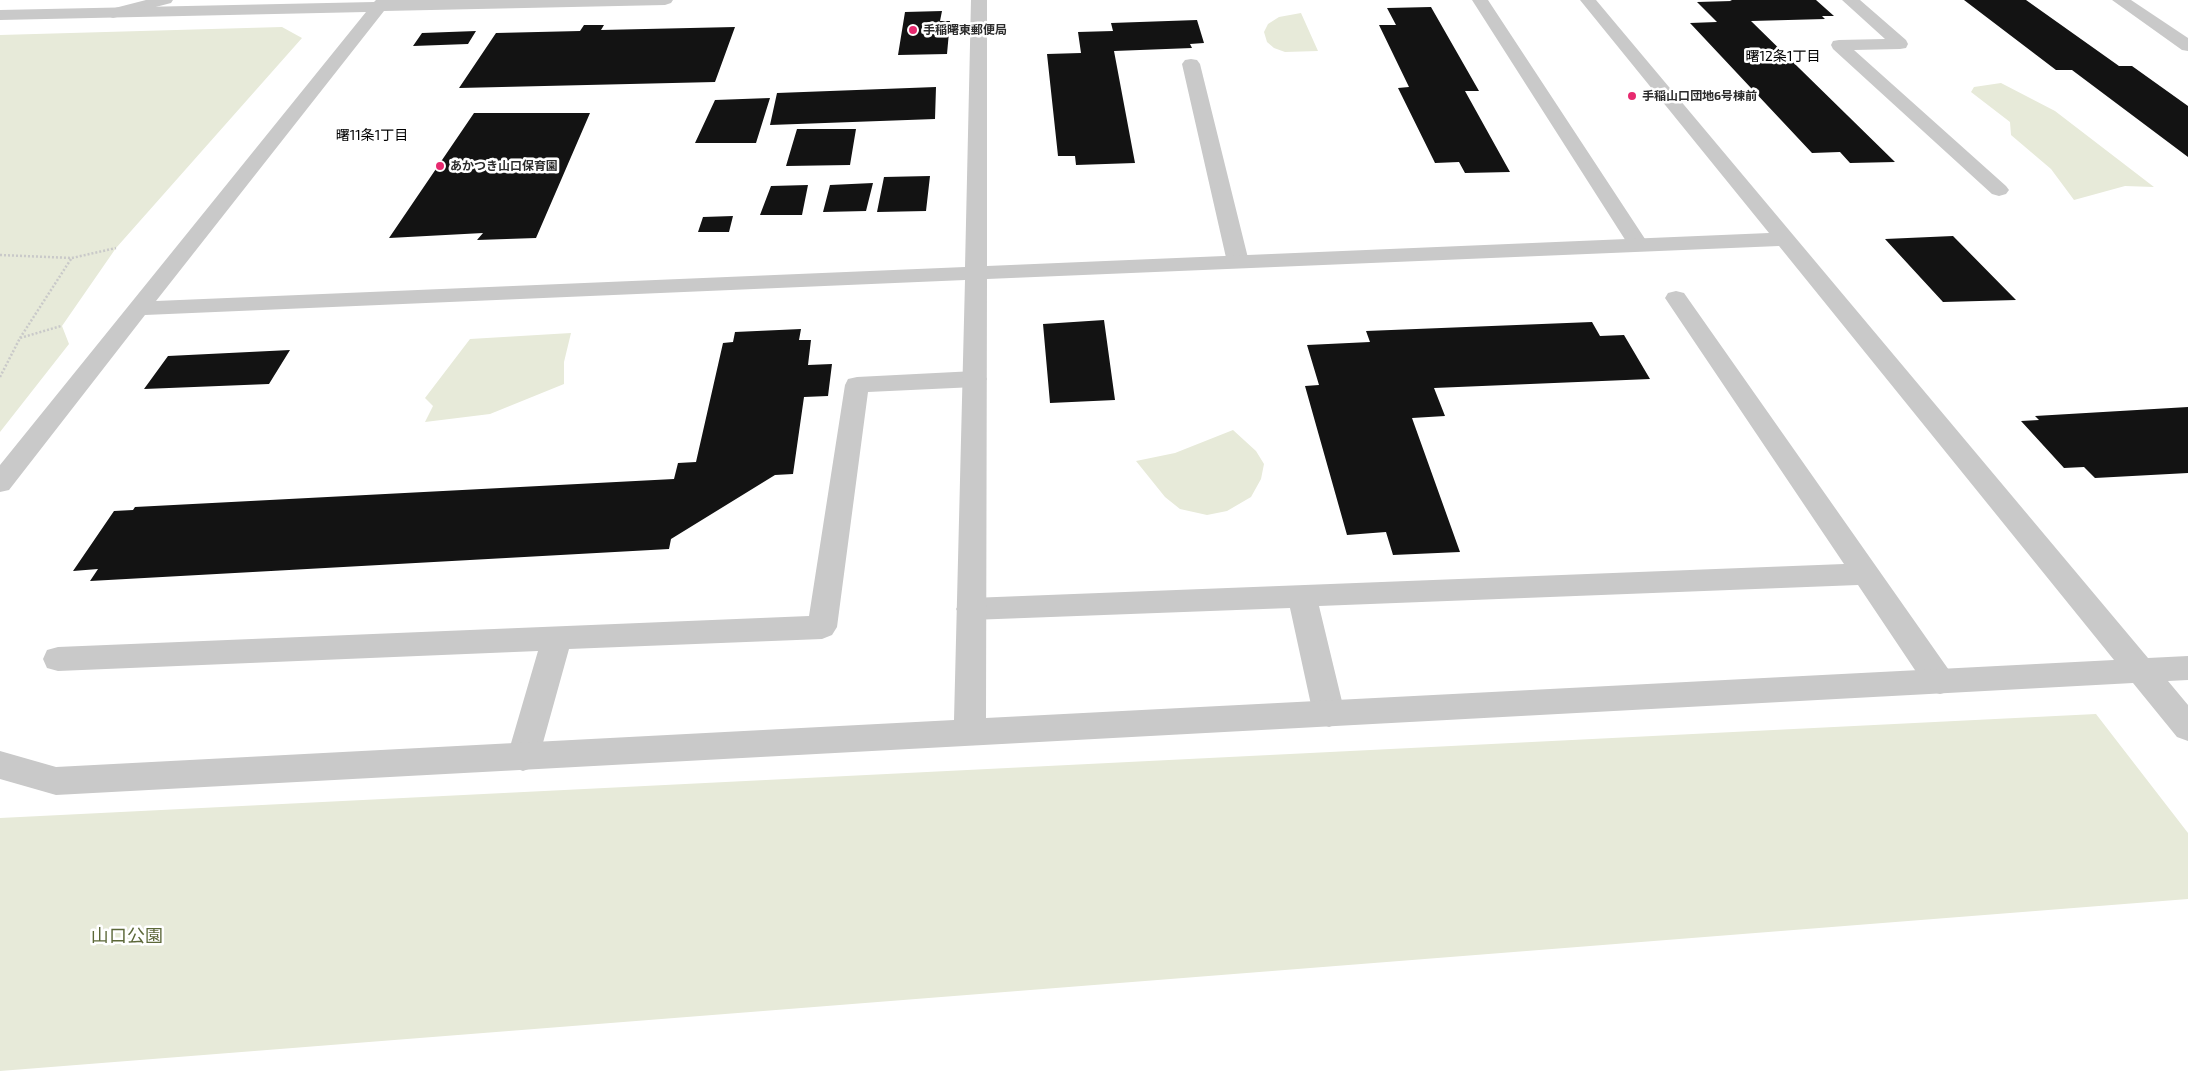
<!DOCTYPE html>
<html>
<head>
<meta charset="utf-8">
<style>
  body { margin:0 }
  canvas { display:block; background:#fff }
</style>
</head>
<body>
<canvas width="2188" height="1074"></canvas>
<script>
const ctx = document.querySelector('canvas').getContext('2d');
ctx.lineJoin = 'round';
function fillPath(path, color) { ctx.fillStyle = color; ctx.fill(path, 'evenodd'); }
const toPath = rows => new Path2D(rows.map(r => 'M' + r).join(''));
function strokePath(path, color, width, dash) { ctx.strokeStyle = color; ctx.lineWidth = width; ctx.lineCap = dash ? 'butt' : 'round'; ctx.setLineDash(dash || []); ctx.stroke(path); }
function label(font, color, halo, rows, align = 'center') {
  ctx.font = font + ' "Exo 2","Noto Sans JP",sans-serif'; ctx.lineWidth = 5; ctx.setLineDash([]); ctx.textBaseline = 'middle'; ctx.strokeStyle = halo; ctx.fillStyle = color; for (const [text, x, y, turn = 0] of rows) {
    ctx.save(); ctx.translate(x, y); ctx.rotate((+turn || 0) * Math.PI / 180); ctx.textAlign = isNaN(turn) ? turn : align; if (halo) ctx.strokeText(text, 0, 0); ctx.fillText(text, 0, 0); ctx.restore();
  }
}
const green = toPath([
  [1301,13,1318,51,1285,52,1274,48,1267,42,1264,32,1268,24,1279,17],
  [282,27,302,38,116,248,62,326,69,344,0,432,0,35],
  [2001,83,2055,111,2154,187,2125,186,2074,200,2051,169,2011,135,2010,122,1971,92,1974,87],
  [571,333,564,362,564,384,490,414,425,422,433,406,425,398,470,339],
  [1233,430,1256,451,1264,464,1261,479,1251,497,1227,511,1207,515,1180,509,1165,497,1136,461,1175,453],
  [2096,714,2188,833,2188,899,0,1071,0,818]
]);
const building = toPath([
  [1730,0,1816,0,1834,16,1822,16,1825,19,1751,21,1895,162,1850,163,1840,152,1812,153,1690,23,1717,22,1697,2,1732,1],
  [1964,0,2026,0,2119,66,2132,66,2188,106,2188,157,2072,70,2056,70],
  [1431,7,1479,91,1465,91,1510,172,1465,173,1459,162,1435,163,1398,88,1409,87,1379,25,1396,25,1387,8],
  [942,11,940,21,950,21,947,54,898,55,905,12],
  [1197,20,1204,43,1190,44,1192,48,1114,51,1135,163,1076,165,1075,156,1058,156,1047,54,1081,53,1078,32,1113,31,1111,23],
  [584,25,604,25,601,30,735,27,715,82,459,88,496,33,580,31],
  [476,31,468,44,413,46,422,33],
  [936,87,935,119,770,125,777,93],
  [770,98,756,143,695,143,715,100],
  [474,113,590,113,536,238,477,240,483,233,389,238],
  [797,129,856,129,850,165,786,166],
  [930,176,926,211,877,212,884,177],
  [873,183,866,211,823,212,830,185],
  [808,185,802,215,760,215,771,186],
  [733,216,729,232,698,232,703,217],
  [1953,236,2016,300,1943,302,1885,239],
  [1104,320,1115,400,1050,403,1043,324],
  [1592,322,1600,336,1624,335,1650,379,1434,388,1445,416,1412,418,1460,552,1393,555,1386,532,1347,535,1305,386,1319,385,1307,345,1370,342,1366,331],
  [801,329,799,340,811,340,808,365,832,364,828,396,804,397,793,474,775,475,671,539,669,549,90,581,98,569,73,571,114,511,133,510,135,507,674,479,678,463,696,462,723,343,733,342,735,332],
  [290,350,269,384,144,389,168,356],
  [2188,407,2188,473,2095,478,2084,467,2064,468,2021,421,2039,420,2035,416]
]);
const path = toPath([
  [0,255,72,258,116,248],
  [20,338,71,259],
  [0,377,20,338,61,326]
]);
const lane = toPath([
  [146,0,173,0,171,3,113,18,107,16,105,13,107,10,146,0],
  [1472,0,1488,0,1649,245,1645,249,1638,251,1631,249,1472,0],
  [1842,0,1860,0,1906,40,1908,44,1906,48,1900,49,1854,50,2006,186,2009,190,2006,194,1999,196,1992,194,1833,49,1831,45,1833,41,1839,40,1885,39,1842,0],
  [2112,0,2131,0,2188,38,2188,51,2182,50,2112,0],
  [1191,59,1197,60,1200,64,1249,262,1246,267,1238,268,1230,267,1227,262,1182,64,1185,60,1191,59],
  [1676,291,1684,293,1951,673,1955,682,1951,691,1940,694,1929,691,1858,585,1319,606,1345,714,1340,723,1329,727,1318,723,1313,714,1290,608,971,620,961,617,956,609,961,601,971,598,1844,564,1665,298,1668,293,1676,291],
  [975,371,984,374,987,379,984,384,975,387,868,392,837,627,832,635,822,639,569,649,539,757,534,767,523,771,512,767,507,757,538,651,58,671,47,668,43,659,47,650,58,647,809,616,845,385,848,379,857,377,975,371]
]);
const street = toPath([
  [376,0,673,0,671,3,665,5,384,11,156,301,965,267,971,0,987,0,987,266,1769,233,1580,0,1596,0,2148,658,2188,656,2188,680,2168,681,2188,705,2188,741,2177,737,2133,683,56,795,0,779,0,751,56,767,954,720,965,280,145,315,9,490,0,492,0,465,366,12,0,20,0,10,374,2,376,0],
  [1779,246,2114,660,986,718,987,279,1779,246]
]);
const markers = [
  [913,30,5,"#e72a6f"],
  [1632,96,5,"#e72a6f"],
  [440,166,5,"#e72a6f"]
];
const farPoinames = [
  ["手稲曙東郵便局",923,30],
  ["手稲山口団地6号棟前",1642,96],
  ["あかつき山口保育園",450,166]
];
const farNeighbourhoodnames = [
  ["曙12条1丁目",1783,56],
  ["曙11条1丁目",372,135]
];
const nearParknames = [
  ["山口公園",127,936]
];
fillPath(green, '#e7ead9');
fillPath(building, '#131313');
strokePath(path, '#c9c9c9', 2.5, [2, 2]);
fillPath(lane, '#c9c9c9');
fillPath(street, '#c9c9c9');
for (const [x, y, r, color] of markers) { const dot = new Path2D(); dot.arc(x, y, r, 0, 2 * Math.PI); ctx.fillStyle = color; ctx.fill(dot); strokePath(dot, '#fff', 2); }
label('bold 12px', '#2c2c2c', '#fff', farPoinames, 'left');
label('14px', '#000', '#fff', farNeighbourhoodnames);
label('18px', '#5c6839', '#fff', nearParknames);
</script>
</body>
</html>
